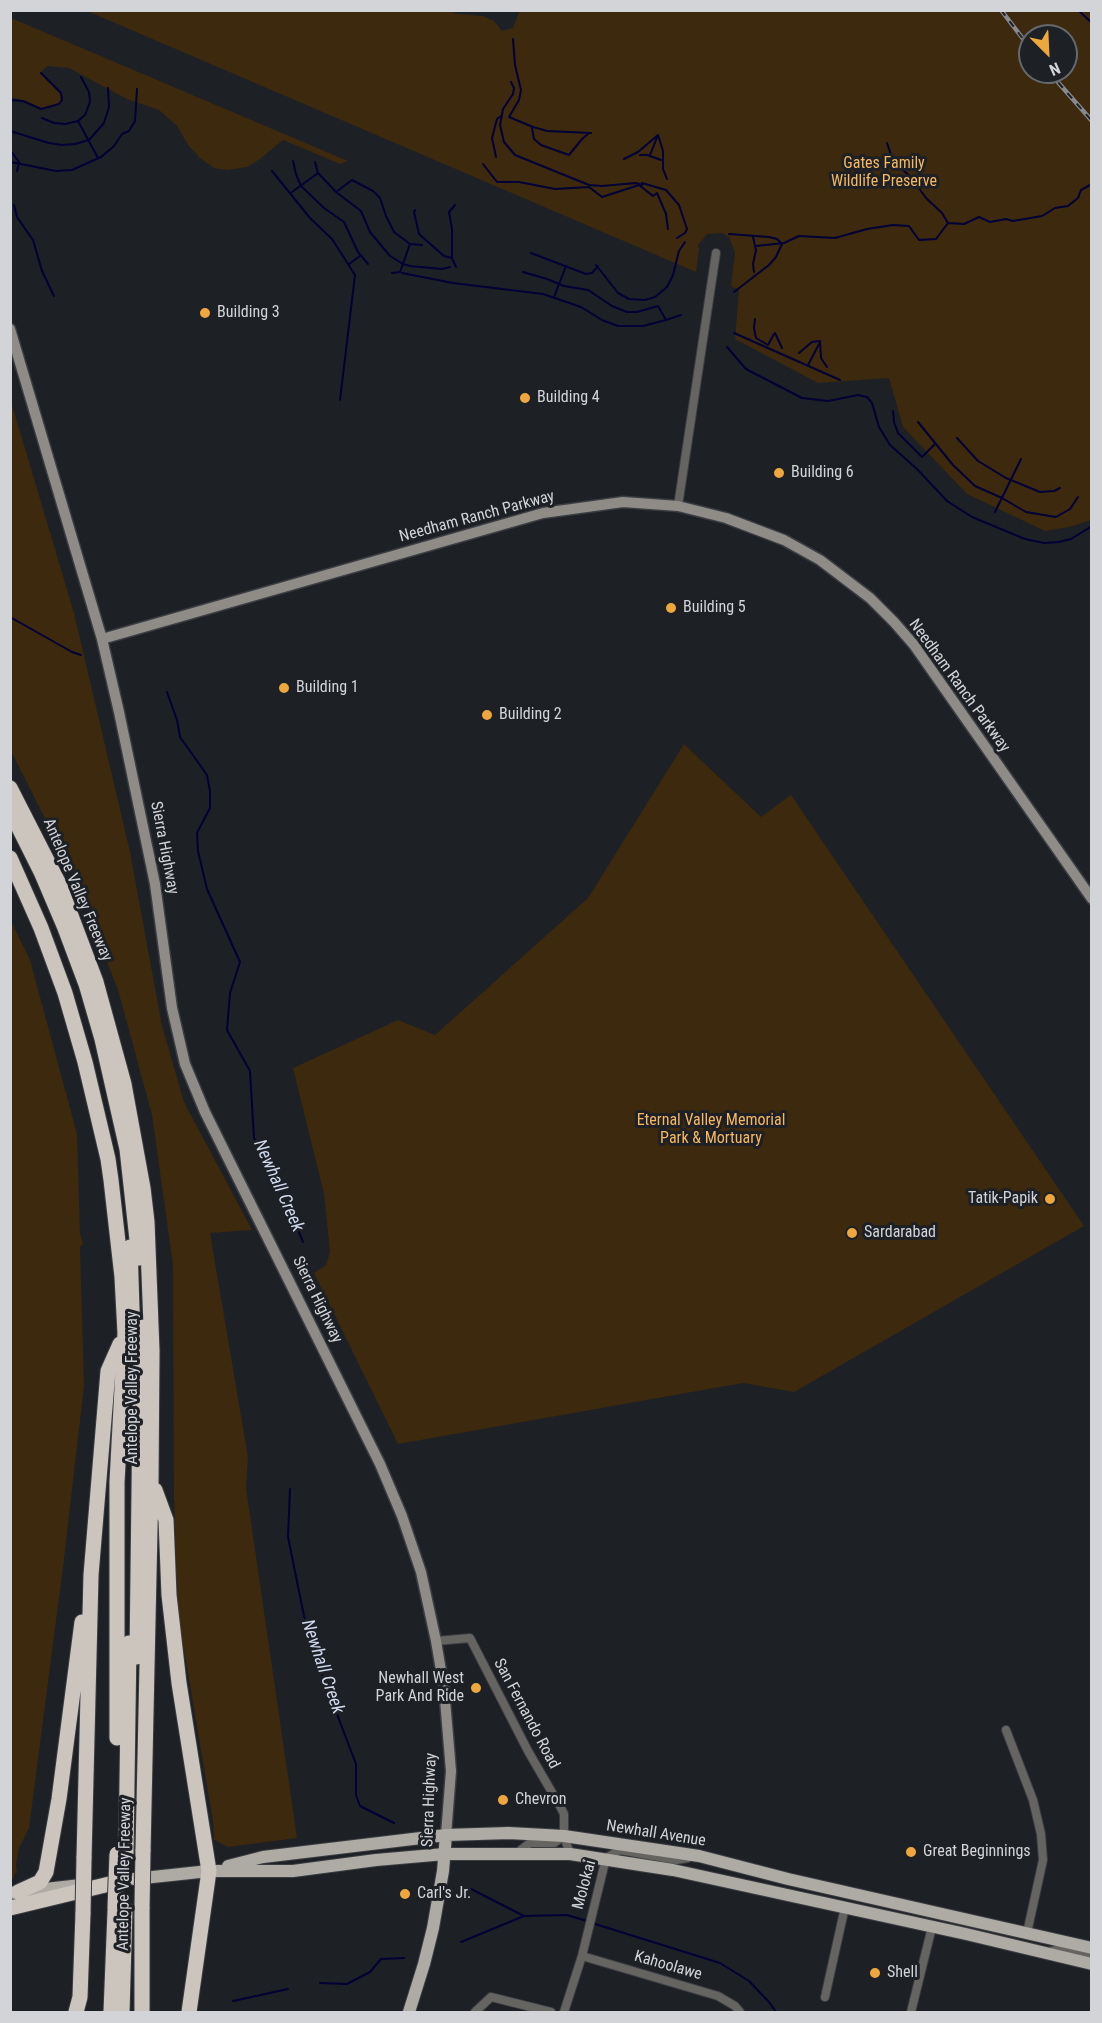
<!DOCTYPE html>
<html>
<head>
<meta charset="utf-8">
<style>
  body { margin:0 }
  #map { position:relative; width:1102px; height:2023px; overflow:hidden; background:#1d2025; font-family:"Roboto Condensed",sans-serif }
  canvas { display:block }
  .frame { position:absolute; inset:0; border:12px solid #d2d4d8; pointer-events:none }
  .north { position:absolute; left:1018px; top:24px; width:60px; height:60px; box-sizing:border-box; background:#1d2025; border:2px solid #65686d; border-radius:50%; rotate:156deg; font-size:16px; font-weight:700; line-height:24px; text-align:center; color:#d2d4d8 }
  .north::after { content:''; display:block; margin:auto; width:21px; height:27px; background:#eea73c; clip-path:polygon(50% 0,100% 100%,50% 72%,0 100%) }
</style>
</head>
<body>
<div id="map">
<canvas width="1102" height="2023"></canvas>
<div class="frame"></div>
<div class="north">N</div>
</div>
<script>
const ctx = document.querySelector('canvas').getContext('2d');
ctx.lineJoin = 'round';
function fillPath(path, color) { ctx.fillStyle = color; ctx.fill(path, 'evenodd'); }
const toPath = rows => new Path2D(rows.map(r => 'M' + r).join(''));
function strokePath(path, color, width, dash) { ctx.strokeStyle = color; ctx.lineWidth = width; ctx.lineCap = dash ? 'butt' : 'round'; ctx.setLineDash(dash || []); ctx.stroke(path); }
function label(font, color, halo, rows, align = 'center') {
  ctx.font = font + ' "Roboto Condensed",sans-serif'; ctx.lineWidth = 6; ctx.setLineDash([]); ctx.textBaseline = 'middle'; ctx.strokeStyle = halo; ctx.fillStyle = color; for (const [text, x, y, turn = 0] of rows) {
    ctx.save(); ctx.translate(x, y); ctx.rotate((+turn || 0) * Math.PI / 180); ctx.textAlign = isNaN(turn) ? turn : align; if (halo) ctx.strokeText(text, 0, 0); ctx.fillText(text, 0, 0); ctx.restore();
  }
}
const green = toPath([
  [520,10,1091,11,1091,520,1069,527,1045,531,967,494,903,427,889,378,818,383,735,339,739,290,731,286,735,253,729,237,722,233,707,234,698,245,699,249,696,272,87,11,449,11,457,14,483,16,494,21,502,31,513,28],
  [1030,36,1066,36,1066,72,1030,72],
  [11,18,348,161,340,164,283,140,260,159,247,167,227,170,214,168,200,158,188,145,177,126,159,110,127,99,69,68,47,66,40,73,61,95,60,102,56,106,41,109,26,101,11,97],
  [10,398,74,613,130,852,162,1026,184,1102,252,1230,210,1233,248,1457,246,1488,297,1838,228,1847,214,1840,213,1821,178,1614,174,1499,173,1265,152,1115,118,990,73,874,11,751],
  [684,744,761,817,791,795,1084,1226,794,1392,743,1383,398,1444,314,1273,326,1265,330,1252,324,1194,293,1068,398,1020,435,1035,588,898],
  [10,919,30,960,77,1134,80,1233,83,1244,80,1247,84,1386,63,1567,29,1828,19,1848,16,1865,17,1873,15,1873,13,1879,11,1880]
]);
const stream = toPath([
  [1078,10,1092,23],
  [513,39,515,65,521,90,519,100,509,117,533,127,547,131,591,133],
  [511,82,514,88,513,94,503,109,500,125,504,142,515,155,589,185,602,186,636,183,642,185],
  [10,100,23,101,41,109,59,104,62,100,61,93,41,73],
  [42,118,54,123,65,124,78,121,85,115,90,102,89,92,81,77],
  [78,121,98,158],
  [532,128,534,139,541,145,569,155,582,139,588,134],
  [10,131,49,143,62,145,75,144,89,140,104,123,109,107,108,88],
  [658,135,663,151,663,169,667,179],
  [887,143,890,152,898,166,910,176,926,198,942,213,948,223],
  [10,150,19,162,17,171],
  [640,155,647,155,661,160],
  [650,155,658,135],
  [496,157,492,138,497,119,501,116],
  [624,159,638,152,658,135],
  [293,161,296,174,301,186,324,208,344,222,358,252,368,264],
  [11,162,56,171,72,170,101,157,114,146,122,134,129,131,135,121,137,89],
  [315,162,318,173,336,192,361,211,370,232,390,256,403,264,410,266,442,269,450,267],
  [483,164,497,182,519,182,555,189,589,187,602,197,639,185,653,196,657,193,666,214,668,229],
  [272,171,310,218,332,239,355,275,340,400],
  [642,183,666,190,679,205,687,229,685,233,677,238],
  [292,192,318,173],
  [336,192,352,180,373,191,380,198,386,216,394,232,410,244,422,245],
  [14,205,17,217,33,240,42,271,54,296],
  [455,205,449,212,452,229,452,258,456,267],
  [415,210,414,212,419,234,444,256,452,258],
  [729,234,769,237,777,239,782,244,776,257,769,265,734,292],
  [753,237,756,250,753,264,754,272],
  [756,246,784,243,799,236,835,238,867,229,893,225,909,226,919,240,936,239,948,223,964,224,979,217,990,222,1006,219,1013,221,1042,216,1055,208,1068,206,1078,198,1081,190,1092,184],
  [531,253,586,274,592,273,598,266],
  [349,264,360,256],
  [596,265,618,293,629,299,645,300,655,297,667,287,673,275,679,251,685,242],
  [523,272,547,279,564,286,588,290,612,306,627,312,637,312,658,306,666,320,681,315],
  [392,273,400,272,410,244],
  [402,273,453,283,543,294,581,307,602,320,618,326,643,326,666,320],
  [554,297,566,266],
  [755,319,754,328,756,338,768,345],
  [734,333,840,380],
  [775,333,782,348],
  [820,342,821,358,827,367],
  [768,345,774,334],
  [727,347,746,369,802,398,828,401,858,395,867,397,872,403,879,427,890,445,917,469,947,501,972,517,1025,539,1044,543,1059,542,1071,539,1092,526],
  [799,353,812,342,820,341],
  [808,365,819,344],
  [893,411,894,422,898,433,922,457,935,444],
  [918,422,953,465,975,486,1002,498,1026,512,1056,517,1070,509,1078,497],
  [957,438,978,461,1006,478,1040,492,1054,491,1060,488],
  [995,512,1021,459],
  [10,617,72,652,81,655],
  [167,692,177,720,180,737,207,775,210,791,210,808,197,833,198,851,207,889,240,962,230,993,227,1030,250,1071,254,1138,284,1195,303,1242],
  [290,1489,288,1537,304,1616,324,1680,356,1764,356,1795,360,1806,394,1823],
  [471,1889,524,1916,567,1915,587,1921],
  [592,1923,720,1963,749,1981,769,2002,776,2012],
  [461,1942,524,1916],
  [320,1983,347,1984,370,1972,381,1959,404,1958],
  [233,2001,288,1989]
]);
const street = toPath([
  [678,506,716,253],
  [436,1641,470,1638,528,1751,561,1808,564,1814,564,1836,570,1854],
  [1006,1730,1033,1800,1041,1834,1043,1860,1027,1933],
  [517,1853,530,1843,554,1843,564,1836],
  [1046,1953,1061,1948,1092,1955],
  [582,1956,718,1996,735,2006,740,2012],
  [825,1997,845,1907],
  [475,2012,491,1997,551,2012],
  [564,2012,582,1956,606,1858,620,1850,676,1860,688,1858],
  [911,2012,932,1927]
]);
const secondary = toPath([
  [10,329,102,639,119,712,155,884,172,1008,185,1064,205,1112,380,1464,402,1516,421,1572,436,1641,444,1688,451,1771,446,1835],
  [102,639,543,513,623,502,678,506,726,518,784,540,820,560,870,598,894,622,914,645,1092,899]
]);
const primary = toPath([
  [228,1866,263,1857,446,1835,509,1833,564,1836,699,1856,788,1879,1092,1948],
  [134,1879,209,1871,293,1871,376,1860,445,1854,570,1854,673,1870,966,1934,1092,1964],
  [10,1893,81,1885],
  [409,2012,424,1964,433,1928,443,1871,446,1835]
]);
const highway = toPath([
  [10,788,59,884,96,982,124,1084,143,1188,147,1222,152,1351,151,1482,143,1851],
  [10,810,42,874,65,928,86,984,102,1039,127,1149,139,1258],
  [10,858,41,928,65,993,85,1062,108,1159,111,1180,122,1277,125,1333,117,1482,117,1738],
  [130,1247,133,1340],
  [155,1490,166,1520,169,1595,179,1683,209,1871,189,2012],
  [137,1657,141,1327],
  [126,1853,129,1643],
  [84,1858,91,1575,108,1371,120,1344],
  [18,1892,40,1882,46,1872,59,1799,82,1622],
  [10,1908,126,1880],
  [76,2012,80,1997,83,1913],
  [111,2012,115,1912],
  [122,2012,125,1908],
  [142,2012,142,1907]
]);
const rail = toPath([
  [1001,10,1030,48],
  [1049,72,1092,121]
]);
const highwayBridge = toPath([
  [142,1907,143,1851],
  [115,1909,117,1854],
  [83,1913,84,1858]
]);
const markers = [
  [205,313,6,"#eea73c"],
  [525,398,6,"#eea73c"],
  [779,473,6,"#eea73c"],
  [671,608,6,"#eea73c"],
  [284,688,6,"#eea73c"],
  [487,715,6,"#eea73c"],
  [1050,1199,6,"#eea73c"],
  [852,1233,6,"#eea73c"],
  [476,1688,6,"#eea73c"],
  [503,1800,6,"#eea73c"],
  [911,1852,6,"#eea73c"],
  [405,1894,6,"#eea73c"],
  [875,1973,6,"#eea73c"]
];
const parkNames = [
  ["Gates Family",884,164],
  ["Wildlife Preserve",884,182],
  ["Eternal Valley Memorial",711,1121],
  ["Park & Mortuary",711,1139]
];
const poiNames = [
  ["Building 3",217,313],
  ["Building 4",537,398],
  ["Building 6",791,473],
  ["Building 5",683,608],
  ["Building 1",296,688],
  ["Building 2",499,715],
  ["Tatik-Papik",1038,1199,"right"],
  ["Sardarabad",864,1233],
  ["Newhall West",464,1679,"right"],
  ["Park And Ride",464,1697,"right"],
  ["Chevron",515,1800],
  ["Great Beginnings",923,1852],
  ["Carl's Jr.",417,1894],
  ["Shell",887,1973]
];
const streetNames = [
  ["Needham Ranch Parkway",477,517,-15],
  ["Needham Ranch Parkway",959,686,54],
  ["Sierra Highway",164,848,79],
  ["Antelope Valley Freeway",77,890,67],
  ["Sierra Highway",317,1300,64],
  ["Antelope Valley Freeway",133,1388,-90],
  ["San Fernando Road",526,1714,62],
  ["Sierra Highway",430,1800,-88],
  ["Newhall Avenue",656,1834,9],
  ["Antelope Valley Freeway",125,1874,-89],
  ["Molokai",585,1885,-75],
  ["Kahoolawe",668,1966,16]
];
const waterNames = [
  ["Newhall Creek",278,1186,66],
  ["Newhall Creek",322,1667,71]
];
fillPath(green, '#3c290e');
strokePath(stream, '#020035', 2);
strokePath(street, '#3a3d42', 10);
strokePath(secondary, '#3a3d42', 13);
strokePath(primary, '#3a3d42', 14);
strokePath(highway, '#3a3d42', 17);
strokePath(street, '#666461', 8);
strokePath(secondary, '#8f8b87', 10);
strokePath(primary, '#aeaaa4', 12);
strokePath(highway, '#cbc5be', 15);
strokePath(rail, '#87898e', 4.5);
strokePath(rail, '#1d2025', 2, [7]);
strokePath(highwayBridge, '#3a3d42', 17, []);
strokePath(highwayBridge, '#cbc5be', 15);
for (const [x, y, r, color] of markers) { const dot = new Path2D(); dot.arc(x, y, r, 0, 2 * Math.PI); ctx.fillStyle = color; ctx.fill(dot); strokePath(dot, '#1d2025', 2); }
label('16px', '#f7b860', '#1d2025', parkNames);
label('16px', '#d2d4d8', '#1d2025', poiNames, 'left');
label('16px', '#d2d4d8', '#1d2025', streetNames);
label('italic 18px', '#d0daef', '#1d2025', waterNames);
</script>
</body>
</html>
